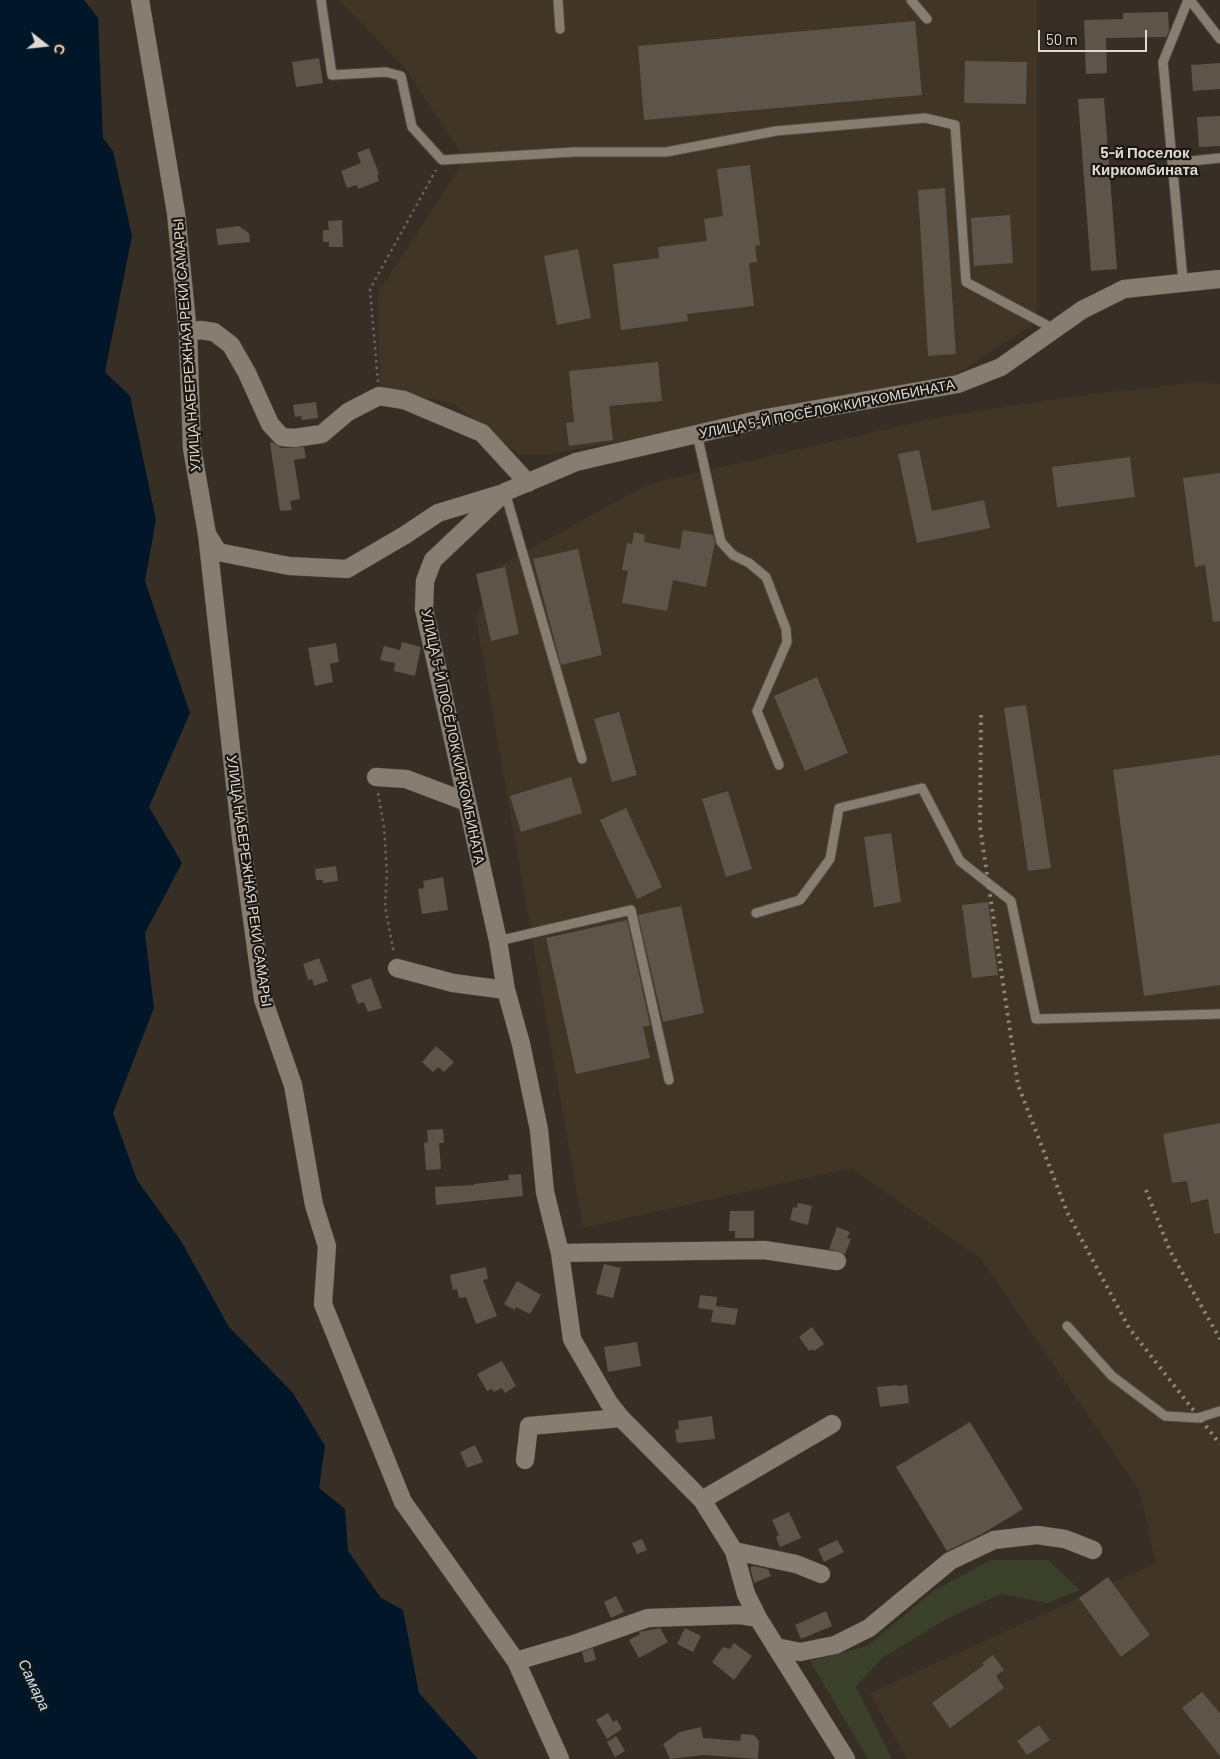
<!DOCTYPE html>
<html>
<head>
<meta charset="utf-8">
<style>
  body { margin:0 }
  #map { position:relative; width:1220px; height:1759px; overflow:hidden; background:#372f25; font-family:Barlow,sans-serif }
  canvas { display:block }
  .north { position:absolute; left:20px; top:20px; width:50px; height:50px; -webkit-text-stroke:4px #1b1813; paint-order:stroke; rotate:106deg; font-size:14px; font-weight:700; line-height:20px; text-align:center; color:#ded9d2 }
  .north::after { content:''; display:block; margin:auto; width:18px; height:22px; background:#ded9d2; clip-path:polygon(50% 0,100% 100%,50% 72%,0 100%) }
  .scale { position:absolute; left:1038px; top:30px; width:109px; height:22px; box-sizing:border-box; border:2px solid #ded9d2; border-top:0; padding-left:6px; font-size:15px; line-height:18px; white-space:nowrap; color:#ded9d2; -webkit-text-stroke:4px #1b1813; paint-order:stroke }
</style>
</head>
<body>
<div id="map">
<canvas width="1220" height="1759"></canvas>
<div class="north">С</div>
<div class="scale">50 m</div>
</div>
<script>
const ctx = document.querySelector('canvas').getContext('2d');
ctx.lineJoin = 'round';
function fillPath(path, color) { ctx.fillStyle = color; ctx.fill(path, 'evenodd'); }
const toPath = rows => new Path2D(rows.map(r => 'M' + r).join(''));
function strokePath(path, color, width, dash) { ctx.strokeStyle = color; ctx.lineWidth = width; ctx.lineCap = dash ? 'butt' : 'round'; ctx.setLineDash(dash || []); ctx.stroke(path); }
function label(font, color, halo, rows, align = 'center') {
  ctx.font = font + ' Barlow,sans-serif'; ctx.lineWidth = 4.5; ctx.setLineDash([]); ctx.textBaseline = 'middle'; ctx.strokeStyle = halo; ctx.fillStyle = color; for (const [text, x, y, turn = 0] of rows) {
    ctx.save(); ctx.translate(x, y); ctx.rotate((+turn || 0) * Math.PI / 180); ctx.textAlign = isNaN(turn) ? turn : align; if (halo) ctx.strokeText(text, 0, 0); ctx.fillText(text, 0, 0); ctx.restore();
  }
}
const built = toPath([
  [339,0,1037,0,1037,322,946,381,551,454,518,454,453,403,380,389,378,293,465,159,405,68],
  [1202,382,1220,384,1220,1759,907,1759,870,1693,1156,1563,1139,1490,981,1259,851,1168,583,1228,476,618,501,565,648,484,940,417,1076,396]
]);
const green = toPath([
  [991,1560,1048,1560,1080,1590,1048,1603,1001,1594,946,1619,881,1659,856,1687,892,1759,868,1759,810,1661,867,1646,935,1590]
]);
const water = toPath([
  [0,0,84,0,98,18,103,138,113,151,132,236,105,372,130,396,156,520,145,581,190,713,149,807,182,863,145,933,154,1008,113,1113,137,1180,181,1241,229,1327,293,1393,325,1446,319,1488,345,1509,348,1551,381,1598,403,1610,419,1693,478,1759,0,1759]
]);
const building = toPath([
  [1168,12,1169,31,1166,37,1106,38,1107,73,1086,74,1084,20,1123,19,1123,13],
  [915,21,922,95,644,120,638,46],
  [319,58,323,83,296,87,292,62],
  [965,61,1027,62,1026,104,964,103],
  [1220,63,1220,89,1193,91,1191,65],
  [1104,98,1117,269,1091,271,1078,99],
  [1220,116,1220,146,1199,147,1197,117],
  [369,148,379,174,377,175,379,181,358,189,357,185,347,188,341,171,361,163,357,153],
  [750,165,760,245,755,246,757,262,749,263,754,306,687,314,688,321,621,330,613,264,659,258,658,247,707,241,704,219,723,216,717,169],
  [945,188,956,354,928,356,918,190],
  [1010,215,1013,263,974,266,971,218],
  [342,220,343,247,329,247,329,242,323,242,323,230,329,230,328,221],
  [239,226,249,233,250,242,218,245,216,229],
  [578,249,591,318,557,325,544,256],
  [658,362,662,401,609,406,613,440,569,446,566,423,574,422,569,371],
  [316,402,318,418,302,420,301,416,295,417,293,405],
  [272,442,281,448,304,447,306,458,294,460,300,499,290,501,292,510,280,511,270,443],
  [919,450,932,511,984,500,990,528,917,543,898,454],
  [1130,457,1135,497,1057,507,1052,467],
  [1220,473,1220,621,1213,622,1205,565,1195,567,1183,478],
  [683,530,713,535,715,542,706,587,673,580,667,611,622,603,628,571,622,570,627,543,632,544,634,532,645,535,644,542,680,549],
  [578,549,602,655,561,665,533,559],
  [505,567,519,634,491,641,476,574],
  [402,642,421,647,415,676,394,671,395,663,380,660,384,646,400,650],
  [336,643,339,662,330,664,333,682,315,686,308,648],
  [817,677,848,753,805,771,774,696],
  [1026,705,1051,868,1028,871,1004,708],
  [619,712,637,775,612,782,594,719],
  [1220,755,1220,985,1144,996,1113,770],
  [571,777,582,813,521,832,510,796],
  [728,791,752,869,726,877,702,799],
  [626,808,662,887,637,899,600,820],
  [891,833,901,902,874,907,864,837],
  [336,866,338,881,323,883,323,880,316,880,315,869],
  [443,877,448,910,422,914,418,889,424,888,423,881],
  [988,902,998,975,972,978,962,905],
  [681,906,704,1013,663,1022,638,915],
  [627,920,650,1025,643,1027,650,1058,576,1074,546,938],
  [319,958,328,981,314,986,312,979,308,980,303,964],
  [371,978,382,1008,368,1012,364,1002,358,1004,351,985],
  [436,1046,454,1062,444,1072,438,1067,433,1072,422,1062],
  [1220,1123,1220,1233,1214,1234,1208,1199,1191,1203,1187,1181,1172,1183,1163,1134],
  [443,1129,444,1143,439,1143,441,1169,426,1170,424,1143,428,1142,427,1130],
  [521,1174,523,1196,436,1205,435,1187,474,1185,474,1184,509,1180,508,1175],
  [798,1203,812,1206,808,1225,790,1220,793,1207,797,1208],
  [730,1211,754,1211,754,1238,735,1238,735,1231,729,1231],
  [837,1227,850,1232,847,1238,851,1239,845,1254,829,1249],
  [604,1264,621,1268,613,1298,596,1294],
  [486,1267,488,1279,483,1280,497,1316,476,1324,466,1297,459,1298,457,1289,453,1290,450,1275],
  [517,1281,541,1295,530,1314,516,1307,515,1310,504,1304],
  [700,1295,717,1297,716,1306,738,1309,735,1325,711,1322,713,1310,698,1308],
  [812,1327,824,1344,814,1351,812,1349,809,1351,799,1337],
  [637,1342,641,1366,608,1372,604,1347],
  [502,1361,516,1386,505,1393,502,1388,494,1392,492,1389,487,1391,477,1374],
  [897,1385,898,1386,907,1385,909,1403,880,1407,877,1387],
  [712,1416,715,1439,677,1443,675,1430,679,1429,678,1421],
  [970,1422,1023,1509,982,1534,947,1551,896,1467],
  [475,1445,483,1462,467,1468,460,1452],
  [789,1512,801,1538,780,1547,776,1537,779,1535,772,1520],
  [642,1539,647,1550,637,1554,632,1543],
  [837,1540,844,1552,824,1562,818,1549],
  [753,1566,768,1569,771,1576,754,1583,750,1567],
  [1108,1577,1150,1635,1121,1657,1079,1598],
  [616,1596,624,1612,611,1618,604,1602],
  [826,1611,832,1626,801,1639,795,1625],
  [660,1628,668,1642,639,1658,629,1640,640,1634,639,1632],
  [685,1628,701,1636,693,1652,677,1644],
  [734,1643,752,1656,734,1680,712,1662,723,1647,730,1649],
  [593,1648,596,1660,585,1663,582,1652],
  [993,1655,1004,1670,996,1676,1004,1688,950,1728,932,1703,984,1665,982,1663],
  [1202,1692,1220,1713,1220,1756,1182,1708],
  [608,1713,613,1722,617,1720,622,1729,607,1739,596,1720],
  [1039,1725,1050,1740,1027,1755,1017,1741],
  [701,1727,703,1738,740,1741,741,1734,754,1735,759,1741,758,1759,704,1755,670,1759,663,1744,680,1732],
  [616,1736,625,1751,615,1757,607,1742]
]);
const path = toPath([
  [378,382,370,289,436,170],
  [378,793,384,827,387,873,385,906,394,954]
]);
const service = toPath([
  [321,0,332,75,386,72,401,76,412,127,442,160,574,152,666,152,776,131,925,118,955,125,966,282,1054,329],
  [558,0,560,29],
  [911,0,927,19],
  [1190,0,1220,39],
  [1172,163,1220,158],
  [1183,281,1163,62,1188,0],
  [697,434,721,542,733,555,749,563,766,577,786,629,787,642,757,711,779,765],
  [505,492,582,759],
  [756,913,800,900,830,859,839,808,922,788,960,861,1011,901,1036,1019,1220,1014],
  [498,941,631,910,669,1080],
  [1067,1326,1112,1376,1165,1416,1198,1418,1220,1411]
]);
const minor = toPath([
  [140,0,176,213,188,333,192,448,207,534,241,838,263,999,293,1085,314,1205,327,1246,323,1304,403,1502,516,1661,560,1759],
  [188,333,200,330,214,332,231,345,247,373,270,424,282,437,294,438,322,434,348,412,379,396,404,400,482,433,528,483],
  [207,534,218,552,289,566,347,569,405,535,438,513,500,494],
  [376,777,406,779,467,802],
  [397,968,453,983,506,990],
  [560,1253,764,1250,837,1261],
  [525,1460,529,1426,621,1418],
  [702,1500,832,1424],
  [734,1551,796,1564,821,1574],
  [758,1618,746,1594,734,1551,702,1500,621,1418,609,1403,572,1339,560,1253,545,1192,539,1130,521,1044,506,990,498,941,424,609,425,581,433,560,505,492,576,462,766,418,958,384,1001,367,1082,310,1124,289,1220,279],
  [776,1647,846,1759],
  [516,1661,574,1644,648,1618,740,1615,758,1618,776,1647,800,1652,835,1645,869,1628,950,1561,994,1540,1037,1535,1065,1539,1093,1550]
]);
const rail = toPath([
  [981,715,980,827,1018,1085,1067,1212,1129,1328,1220,1444],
  [1146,1190,1170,1251,1220,1339]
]);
const streetNames = [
  ["УЛИЦА НАБЕРЕЖНАЯ РЕКИ САМАРЫ",187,345,-94],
  ["УЛИЦА 5-Й ПОСЁЛОК КИРКОМБИНАТА",827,409,-11],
  ["УЛИЦА 5-Й ПОСЁЛОК КИРКОМБИНАТА",453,737,78],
  ["УЛИЦА НАБЕРЕЖНАЯ РЕКИ САМАРЫ",249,881,82]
];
const neighbourhoodNames = [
  ["5-й Поселок",1145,153],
  ["Киркомбината",1145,170]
];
const waterNames = [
  ["Самара",34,1685,65]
];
fillPath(built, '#413525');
fillPath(green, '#3b402b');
fillPath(water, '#021629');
fillPath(building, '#5e554a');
strokePath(service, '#544d44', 11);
strokePath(minor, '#544d44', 19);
strokePath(path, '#6d655c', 2.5, [2.5, 4]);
strokePath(service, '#877e71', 9);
strokePath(minor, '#877e71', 18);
strokePath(rail, '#8c867d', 4, [2.5, 5]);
label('14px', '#ded9d2', '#1b1813', streetNames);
label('bold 15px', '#ded9d2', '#1b1813', neighbourhoodNames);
label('italic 15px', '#c8e4fe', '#1b1813', waterNames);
</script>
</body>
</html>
